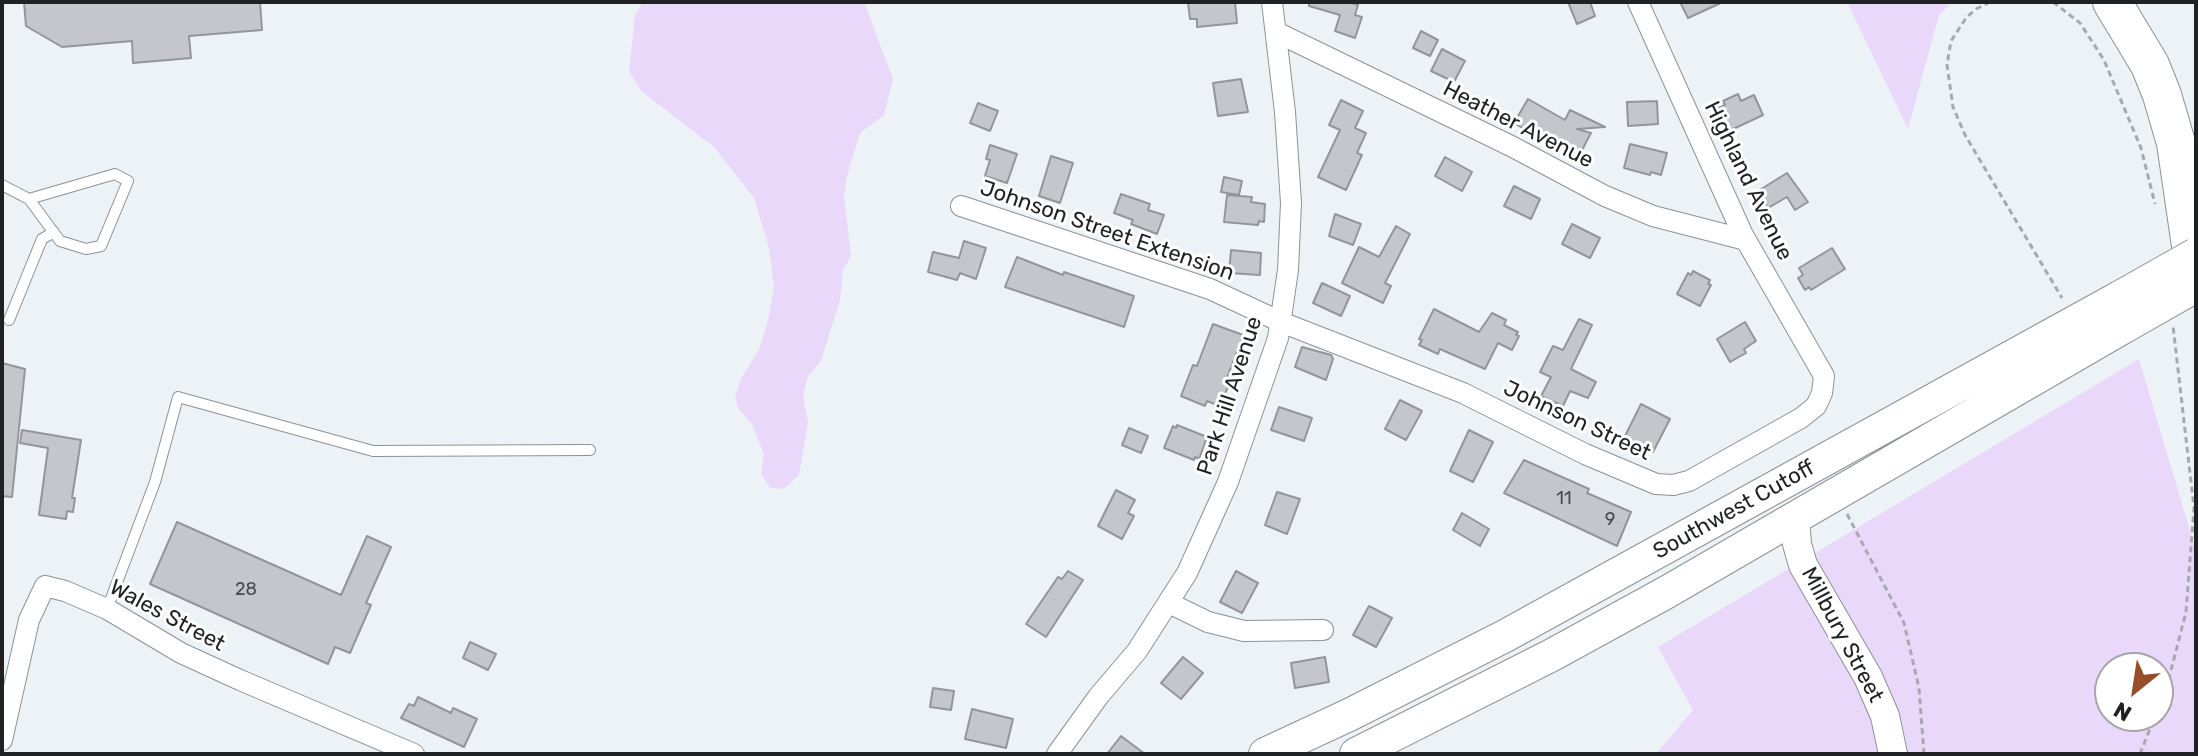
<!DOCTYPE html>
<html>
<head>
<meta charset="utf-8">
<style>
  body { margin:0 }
  #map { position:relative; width:2198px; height:756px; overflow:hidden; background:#edf2f6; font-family:Rubik,sans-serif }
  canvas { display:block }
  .frame { position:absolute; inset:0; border:4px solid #1f2122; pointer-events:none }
  .north { position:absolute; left:2094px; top:652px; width:80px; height:80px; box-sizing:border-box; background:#fff; border:2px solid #a5a6a7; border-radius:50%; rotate:210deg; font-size:22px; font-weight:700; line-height:32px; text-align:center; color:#1f2122 }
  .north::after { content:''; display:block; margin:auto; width:28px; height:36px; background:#964f28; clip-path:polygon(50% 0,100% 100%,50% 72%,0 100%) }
</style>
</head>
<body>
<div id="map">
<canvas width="2198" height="756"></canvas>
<div class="frame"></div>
<div class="north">N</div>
</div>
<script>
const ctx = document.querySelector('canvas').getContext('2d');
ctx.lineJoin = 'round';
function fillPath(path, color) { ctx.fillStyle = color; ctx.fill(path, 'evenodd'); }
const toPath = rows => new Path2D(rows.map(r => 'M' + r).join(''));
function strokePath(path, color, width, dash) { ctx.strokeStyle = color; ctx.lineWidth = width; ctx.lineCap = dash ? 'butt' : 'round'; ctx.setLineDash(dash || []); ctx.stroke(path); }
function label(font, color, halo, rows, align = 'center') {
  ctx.font = font + ' Rubik,sans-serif'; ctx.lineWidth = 6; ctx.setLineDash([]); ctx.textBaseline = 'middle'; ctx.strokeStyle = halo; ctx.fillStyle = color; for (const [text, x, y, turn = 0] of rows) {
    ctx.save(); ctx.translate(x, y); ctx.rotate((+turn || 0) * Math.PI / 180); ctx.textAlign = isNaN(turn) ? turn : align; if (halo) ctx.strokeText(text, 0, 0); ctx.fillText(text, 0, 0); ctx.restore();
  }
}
const green = toPath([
  [643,2,864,2,893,79,884,115,860,133,847,176,844,197,851,256,843,270,840,300,821,361,808,376,803,395,808,423,799,475,784,489,770,488,761,474,764,454,752,424,738,408,735,396,741,379,760,348,768,320,774,287,769,248,754,198,714,147,641,91,629,71,635,15],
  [1847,2,1952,2,1939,15,1908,129],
  [2139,359,2196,551,2196,754,1656,754,1693,710,1658,647],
  [2110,668,2158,668,2158,716,2110,716]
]);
const building = toPath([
  [24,2,260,2,262,30,189,36,191,58,133,63,132,41,62,47,26,26,24,2],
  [1188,2,1235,2,1237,23,1197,27,1197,19,1190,19,1188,2],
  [1309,2,1349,2,1358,5,1355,15,1362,17,1355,38,1335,31,1340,15,1309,6,1309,2],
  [1568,2,1590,2,1595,16,1577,24,1568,2],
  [1680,2,1723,2,1688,18,1680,2],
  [1421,31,1438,40,1430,56,1413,48,1421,31],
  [1442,49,1465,61,1454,82,1431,71,1442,49],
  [1241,79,1248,112,1218,116,1213,83,1241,79],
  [1738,94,1741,101,1754,95,1763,115,1729,131,1718,108,1725,105,1723,101,1738,94],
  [1528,99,1565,120,1570,110,1605,127,1577,129,1591,133,1581,152,1570,146,1569,148,1539,131,1536,136,1514,123,1528,99],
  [1341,100,1363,111,1355,128,1366,133,1357,153,1362,155,1346,190,1318,177,1340,130,1329,125,1341,100],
  [1657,101,1658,124,1628,126,1627,102,1657,101],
  [978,103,998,111,990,131,970,123,978,103],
  [1630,144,1667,153,1661,175,1651,172,1650,175,1624,168,1630,144],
  [990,145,1017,154,1007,183,985,176,990,160,986,159,990,145],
  [1051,156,1073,163,1060,203,1039,196,1051,156],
  [1445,157,1472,172,1462,191,1435,176,1445,157],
  [1787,173,1808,202,1795,210,1787,197,1768,208,1758,191,1787,173],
  [1224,177,1242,181,1239,195,1221,192,1224,177],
  [1514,186,1540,199,1531,219,1504,206,1514,186],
  [1121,194,1150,204,1148,210,1164,215,1157,234,1131,224,1133,220,1114,213,1121,194],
  [1227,195,1252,197,1251,202,1265,204,1264,222,1259,221,1258,225,1224,222,1227,195],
  [1335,214,1361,224,1353,245,1329,236,1335,214],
  [1572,224,1600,238,1590,258,1562,244,1572,224],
  [1396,226,1410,234,1385,283,1391,286,1383,303,1342,283,1359,247,1379,257,1396,226],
  [964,241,986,248,976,279,960,273,957,280,928,272,933,252,959,258,964,241],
  [1832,248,1845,269,1811,290,1809,287,1805,290,1798,278,1803,275,1799,268,1832,248],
  [1231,250,1261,253,1260,275,1229,273,1231,250],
  [1017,257,1063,275,1064,272,1134,296,1124,327,1005,287,1017,257],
  [1693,271,1710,280,1708,284,1711,285,1700,306,1677,294,1688,273,1691,275,1693,271],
  [1322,283,1350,296,1341,316,1313,303,1322,283],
  [1434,309,1479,332,1492,313,1506,320,1504,325,1518,332,1516,335,1519,336,1512,350,1498,343,1485,369,1440,349,1438,354,1419,345,1422,340,1419,339,1434,309],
  [1579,319,1592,325,1571,369,1596,382,1588,398,1570,391,1563,406,1541,396,1551,377,1540,372,1553,346,1563,350,1579,319],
  [1745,322,1756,341,1744,349,1746,353,1730,362,1717,339,1745,322],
  [1213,324,1243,335,1227,378,1231,379,1223,399,1220,398,1217,405,1207,401,1205,406,1181,396,1193,365,1197,366,1213,324],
  [1302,347,1331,355,1333,359,1326,380,1295,367,1302,347],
  [2,363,25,369,12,497,2,496,2,363],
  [1400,400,1422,411,1406,440,1385,429,1400,400],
  [1641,404,1670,419,1653,452,1624,438,1641,404],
  [1279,407,1312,418,1304,441,1271,430,1279,407],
  [1177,425,1207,437,1199,459,1195,457,1194,460,1164,448,1173,426,1176,428,1177,425],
  [1129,428,1148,436,1141,453,1122,445,1129,428],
  [22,430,81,440,72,498,75,498,73,512,67,511,66,519,39,515,48,448,20,443,22,430],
  [1469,430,1493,442,1473,482,1450,471,1469,430],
  [1524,460,1589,489,1587,493,1631,512,1617,546,1504,493,1524,460],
  [1116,490,1135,500,1128,513,1134,516,1122,539,1098,526,1116,490],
  [1277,492,1300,499,1287,534,1265,525,1277,492],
  [1462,513,1489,529,1480,546,1453,530,1462,513],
  [177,522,341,595,367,536,391,547,366,603,371,605,350,653,335,647,328,664,150,584,177,522],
  [1068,571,1083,580,1046,637,1026,624,1058,577,1062,579,1068,571],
  [1236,571,1258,583,1242,613,1220,602,1236,571],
  [1369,606,1392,618,1376,647,1353,635,1369,606],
  [470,642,496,654,488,670,463,658,470,642],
  [1183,657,1203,673,1181,699,1161,683,1183,657],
  [1325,657,1329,682,1295,688,1291,663,1325,657],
  [933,688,954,691,951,710,930,707,933,688],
  [418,697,451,713,453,708,477,719,464,747,401,718,409,704,414,706,418,697],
  [972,709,1013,719,1006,748,965,739,972,709],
  [1121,736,1145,754,1107,754,1121,736]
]);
const path = toPath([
  [1990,2,1976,9,1966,18,1951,41,1947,65,1953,107,1965,135,2062,298],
  [2053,2,2080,23,2104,60,2141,148,2155,204],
  [1847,514,1904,623,1919,688,1924,754],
  [2158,708,2169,678,2186,612,2194,508,2173,326],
  [2140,754,2155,716]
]);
const service = toPath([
  [2,185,29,199,60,241,86,249,101,246,128,181,115,174,29,199],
  [9,320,42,239,54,232],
  [107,609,155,482,178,397,373,451,590,450]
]);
const minor = toPath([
  [1276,32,1511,146,1605,196,1653,216,1746,240],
  [961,206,1210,289,1281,322,1463,393,1585,454,1656,484,1673,485,1689,481,1801,418,1816,406,1822,393,1824,376,1743,235,1638,2],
  [1169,603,1208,622,1244,631,1323,630],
  [2,740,29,620,45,586,65,591,107,609,181,653,240,680,414,754],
  [1057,754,1098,697,1137,651,1187,573,1228,482,1278,338,1288,270,1291,203,1285,112,1272,2]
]);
const secondary = toPath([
  [1795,517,1797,544,1803,565,1868,677,1885,716,1893,754]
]);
const primary = toPath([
  [1265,754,1349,715,1505,636,2118,298],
  [1356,754,1552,655,1667,592,2124,327]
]);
const motorway = toPath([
  [2112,2,2150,65,2162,95,2176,143,2196,280]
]);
const primaryBridge = toPath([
  [2118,298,2196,254],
  [2124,327,2196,286]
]);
const numberNames = [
  ["11",1564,499],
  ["9",1610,520],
  ["28",246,590]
];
const streetNames = [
  ["Heather Avenue",1518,125,27],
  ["Highland Avenue",1748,181,64],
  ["Johnson Street Extension",1107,231,19],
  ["Park Hill Avenue",1230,396,-72],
  ["Johnson Street",1577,421,25],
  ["Southwest Cutoff",1734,510,-29],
  ["Wales Street",167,616,28],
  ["Millbury Street",1842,635,62]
];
fillPath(green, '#ead8fa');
fillPath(building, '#c5c6cc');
strokePath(building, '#94959a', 2);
strokePath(service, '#8d9295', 12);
strokePath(minor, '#8d9295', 22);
strokePath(secondary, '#8d9295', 30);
strokePath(primary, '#8d9295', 34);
strokePath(motorway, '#8d9295', 40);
strokePath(path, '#a6aaad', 3, [6, 4]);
strokePath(service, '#fff', 10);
strokePath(minor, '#fff', 20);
strokePath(secondary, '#fff', 28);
strokePath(primary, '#fff', 32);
strokePath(motorway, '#fff', 38);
strokePath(primaryBridge, '#8d9295', 34, []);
strokePath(primaryBridge, '#fff', 32);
label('18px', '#484a4c', null, numberNames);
label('22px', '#1f2122', '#fff', streetNames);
</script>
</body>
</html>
